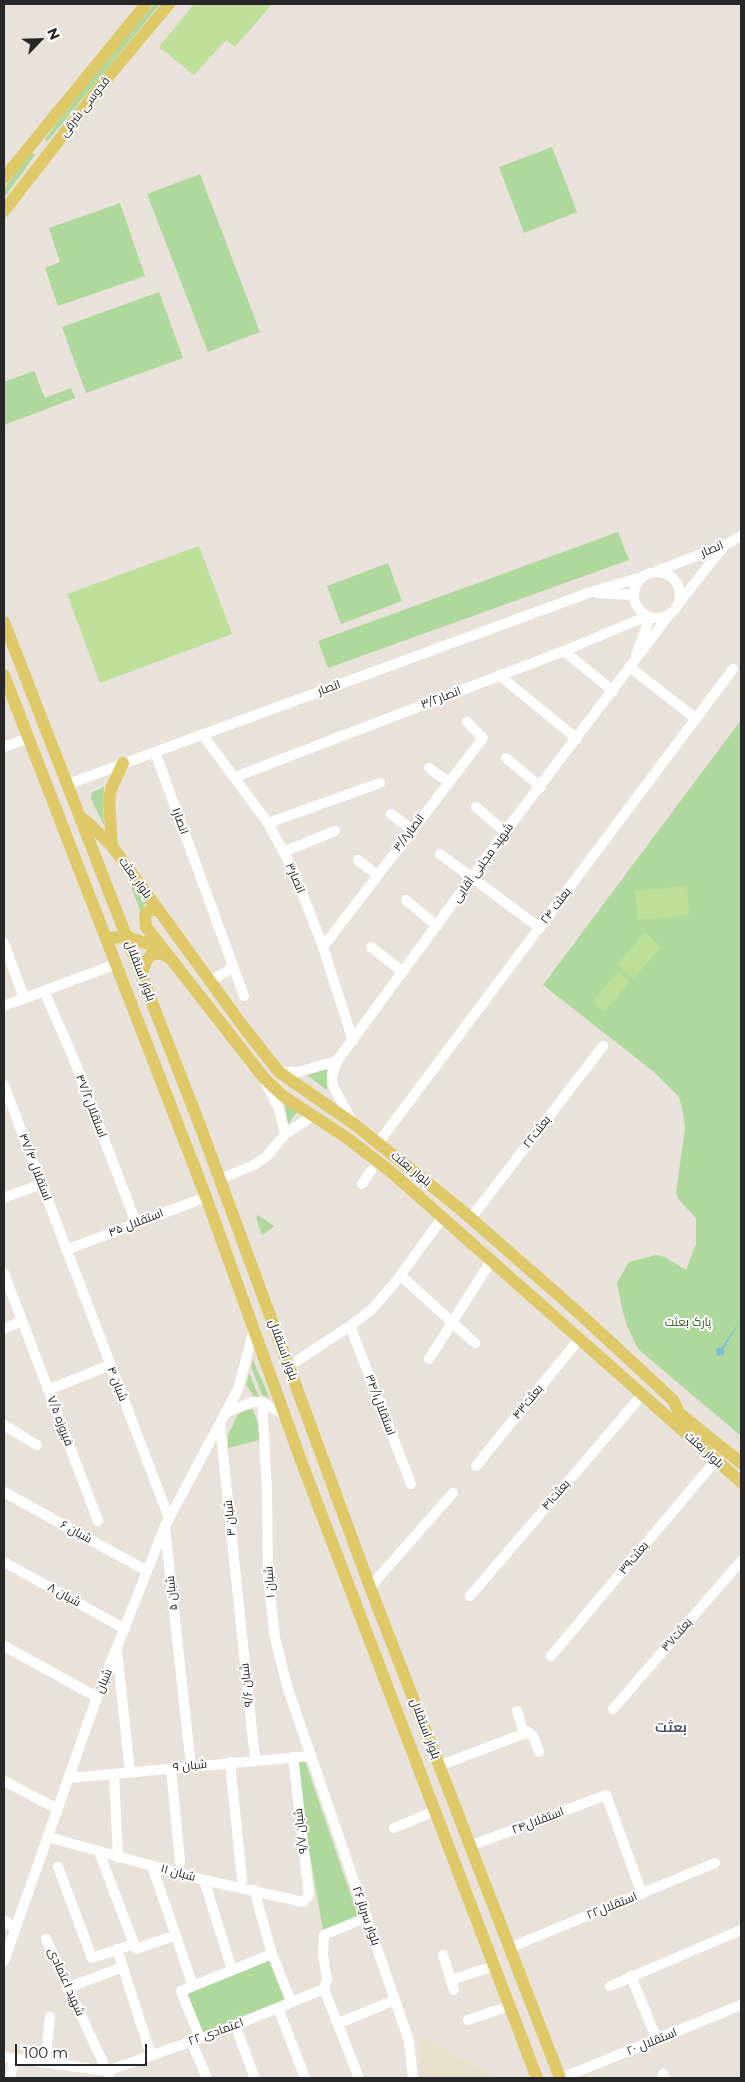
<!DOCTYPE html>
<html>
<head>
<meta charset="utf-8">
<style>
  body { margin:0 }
  #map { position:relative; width:745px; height:2082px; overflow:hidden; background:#e8e2da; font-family:Montserrat,sans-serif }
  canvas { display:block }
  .frame { position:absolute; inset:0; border:5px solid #272727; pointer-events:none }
  .north { position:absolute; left:15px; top:15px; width:50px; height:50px; -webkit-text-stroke:4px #fff; paint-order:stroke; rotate:66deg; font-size:14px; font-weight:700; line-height:20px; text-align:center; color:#272727 }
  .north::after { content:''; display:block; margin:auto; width:18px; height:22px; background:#272727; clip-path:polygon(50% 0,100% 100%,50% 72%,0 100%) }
  .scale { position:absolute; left:15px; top:2044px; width:132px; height:22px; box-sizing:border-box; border:2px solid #272727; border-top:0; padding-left:6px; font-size:15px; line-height:18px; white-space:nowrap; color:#272727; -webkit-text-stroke:4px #fff; paint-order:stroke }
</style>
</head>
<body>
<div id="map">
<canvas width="745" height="2082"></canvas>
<div class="frame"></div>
<div class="north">N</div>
<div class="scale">100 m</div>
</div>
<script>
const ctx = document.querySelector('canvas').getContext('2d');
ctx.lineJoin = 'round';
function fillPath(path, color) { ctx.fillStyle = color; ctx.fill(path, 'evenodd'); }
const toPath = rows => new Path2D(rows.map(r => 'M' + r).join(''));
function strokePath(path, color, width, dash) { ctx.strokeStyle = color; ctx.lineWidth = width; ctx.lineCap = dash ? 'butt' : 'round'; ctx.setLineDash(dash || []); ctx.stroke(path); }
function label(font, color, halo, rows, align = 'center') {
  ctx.font = font + ' Montserrat,Cairo,sans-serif'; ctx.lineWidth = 4; ctx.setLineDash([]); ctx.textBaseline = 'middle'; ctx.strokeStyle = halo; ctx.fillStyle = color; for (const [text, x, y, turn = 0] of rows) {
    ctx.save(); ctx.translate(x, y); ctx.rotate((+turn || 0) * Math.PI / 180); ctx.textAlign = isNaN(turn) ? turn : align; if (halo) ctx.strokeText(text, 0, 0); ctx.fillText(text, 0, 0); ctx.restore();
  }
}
const education = toPath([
  [420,2036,497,2077,498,2078,421,2078]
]);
const green = toPath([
  [154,4,160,4,47,142,45,139,85,86],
  [552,147,577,212,524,233,499,167],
  [31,152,35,155,4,198,4,189],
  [200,174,260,332,208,352,147,194],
  [120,203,145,276,58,306,45,268,60,262,49,228],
  [159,292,183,358,86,393,62,327],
  [34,371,45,398,71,388,75,398,4,425,4,382],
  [618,532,629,560,328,668,318,641],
  [388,563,402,601,341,624,327,586],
  [741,720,741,1436,638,1349,627,1326,622,1308,617,1283,629,1262,656,1255,665,1257,686,1270,696,1244,696,1218,679,1200,676,1193,685,1128,683,1112,679,1097,654,1072,543,985],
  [104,787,103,802,104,825,91,799,92,792],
  [120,858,152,899,144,905,143,918],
  [327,1069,327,1090,307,1075],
  [284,1101,298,1111,288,1124],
  [258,1215,274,1226,262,1235,256,1218],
  [253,1360,268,1394,269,1398,262,1395,251,1367],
  [249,1373,259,1397,254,1396,246,1385],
  [248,1409,253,1410,259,1426,260,1440,228,1448,228,1435,238,1414],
  [305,1761,358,1916,323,1930,308,1844,299,1762],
  [271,1957,288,2000,203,2034,186,1991]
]);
const pitch = toPath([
  [194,4,272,4,235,47,226,40,194,75,159,47],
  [199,546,232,634,100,683,67,594],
  [687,886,689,915,638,920,635,891],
  [645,932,661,947,633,979,617,965],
  [618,972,630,982,604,1012,592,1002]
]);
const water = toPath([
  [741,1319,724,1348,724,1354,717,1356,716,1349,722,1347]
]);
const minor = toPath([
  [657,571,725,545,741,536],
  '634 595a23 23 0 1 1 46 0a23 23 0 1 1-46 0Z',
  [597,593,634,595],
  [679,603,724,546],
  [564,651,613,691],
  [636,655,650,617],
  [631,668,696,719],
  [499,675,577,739],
  [202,734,268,823,294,872,323,947,353,1041],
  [4,747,29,738],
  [155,752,244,996],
  [506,758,541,787],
  [429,768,447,781],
  [235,777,564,651,647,616],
  [68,784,591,592,642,577],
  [476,807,505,832],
  [391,814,411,829],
  [268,823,380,783],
  [283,852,335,831],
  [440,854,540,928],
  [358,860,377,875],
  [406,900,437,926],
  [4,943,24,998],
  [323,947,483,738,467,722],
  [371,947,403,972],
  [210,981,234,967],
  [44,991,73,1057,136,1223],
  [4,1006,116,964],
  [337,1061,505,832,669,615],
  [279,1072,298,1072,337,1061,332,1075,332,1084,353,1123],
  [266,1083,279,1109,285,1134],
  [4,1085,169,1518],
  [378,1143,733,669],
  [220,1179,254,1165,267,1156,285,1134,314,1115],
  [362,1184,371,1171],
  [4,1198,41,1184],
  [471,1218,603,1046],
  [66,1250,206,1197],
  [4,1273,98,1521],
  [401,1276,475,1343],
  [350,1326,411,1484],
  [4,1329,21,1321],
  [429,1359,491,1261],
  [289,1366,350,1326,371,1310,394,1284,442,1218],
  [48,1390,110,1365],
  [262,1402,267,1490,268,1577,275,1638,287,1686,409,2041,413,2078],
  [227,1412,252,1402,262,1402,286,1416],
  [4,1425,37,1445],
  [220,1425,255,1759],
  [476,1466,580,1338],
  [4,1492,147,1571],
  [165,1528,191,1766],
  [4,1562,125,1629],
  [370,1587,453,1493],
  [470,1596,642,1395],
  [4,1646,97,1697],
  [117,1651,130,1772],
  [551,1656,716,1460],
  [613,1709,741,1561],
  [517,1711,524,1734],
  [230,1762,242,1880],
  [439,1766,528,1732,533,1736,539,1752],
  [171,1768,180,1862],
  [114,1774,118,1858],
  [69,1778,311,1756],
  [4,1781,58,1809],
  [394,1828,435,1811],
  [55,1839,204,1880,303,1902,309,1895,293,1757],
  [470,1846,606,1795,642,1894],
  [152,1866,193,1986],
  [58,1867,92,1958,134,1944,99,1852],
  [204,1880,232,1970],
  [254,1890,272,1954,291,2002],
  [4,1920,15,1929],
  [46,1939,110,2078],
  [134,1944,136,1949,176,1935],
  [509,1948,715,1863],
  [117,1949,151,2055],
  [443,1955,454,1990],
  [4,1961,97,1697,165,1526,238,1389,254,1329],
  [631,1976,657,2040],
  [451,1980,494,1966],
  [610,1986,741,1930],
  [67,1988,123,1967],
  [278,2008,305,2078],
  [468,2020,509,2006],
  [339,2023,395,2000],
  [235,2025,255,2078],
  [200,2038,181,1991,272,1954],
  [191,2041,207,2078],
  [4,2057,107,2071,213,2034,324,1989],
  [45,2063,50,2017],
  [663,2074,665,2078],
  [10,2078,14,2059],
  [359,2078,324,1989,327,1979,323,1955,324,1935,367,1917],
  [562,2078,741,2005]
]);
const major = toPath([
  [4,178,146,4],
  [4,211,108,77,169,4],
  [4,622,202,1131,370,1587,560,2078],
  [4,675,206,1197,303,1466,537,2078],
  [85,820,112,846,242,1025,279,1072,354,1124,459,1208,580,1314,673,1400,679,1413,741,1463],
  [112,846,109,801,111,789,123,763],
  [158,910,150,910,145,915,146,927,264,1078,283,1096,347,1138,390,1171,741,1482],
  [107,938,127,937,161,948],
  [142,974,146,961,152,954,162,954,166,956]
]);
const streetNames = [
  ["قدوسی شرقی",85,107,-52],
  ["انصار",712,549,-22],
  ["انصار",329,688,-20],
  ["انصار۳/۲",441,698,-21],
  ["انصار۱",180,821,70],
  ["انصار۳/۸",409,833,-53],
  ["شهید مجتبی آقایی",483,863,-54],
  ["بلوار بعثت",135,878,54],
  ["انصار۳",295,878,67],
  ["بعثت ۲۴",556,906,-53],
  ["بلوار استقلال",140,971,69],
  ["استقلال۴۷/۲",91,1106,69],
  ["بعثت۲۲",537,1132,-53],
  ["۴۷/۴ استقلال",35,1167,69],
  ["بلوار بعثت",411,1169,39],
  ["۴۵ استقلال",136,1223,-21],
  ["بلوار استقلال",283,1350,70],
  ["۴ شبان",117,1384,69],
  ["بعثت۴۳",528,1402,-51],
  ["استقلال۳۴/۱",380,1405,69],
  ["۷/۵ فیروزه",60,1421,69],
  ["بلوار بعثت",704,1450,42],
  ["بعثت۴۱",556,1495,-49],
  ["۳ شبان",230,1518,-96],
  ["۶ شبان",76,1532,29],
  ["بعثت۳۹",634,1558,-50],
  ["۱ شبان",270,1582,-94],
  ["۵ شبان",172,1593,-96],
  ["۸ شبان",64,1595,29],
  ["بعثت۳۷",677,1635,-49],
  ["شبان",104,1681,-67],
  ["۹/۶ شبان",247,1685,-96],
  ["بلوار استقلال",425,1729,69],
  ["۹ شبان",190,1766,-6],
  ["استقلال۲۴",538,1821,-21],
  ["۹/۷ شبان",301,1831,-97],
  ["۱۱ شبان",178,1873,15],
  ["استقلال۲۲",612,1906,-22],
  ["۲۶ بلوار سرباز",366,1916,71],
  ["شهید اعتمادی",66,1982,66],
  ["۲۲ اعتمادی",216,2032,-20],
  ["۲۰ استقلال",652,2042,-22]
];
const parkNames = [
  ["پارک بعثت",688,1322]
];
const neighbourhoodNames = [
  ["بعثت",671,1728]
];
fillPath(education, '#e8e0cb');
fillPath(green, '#aed89c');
fillPath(pitch, '#bedf99');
fillPath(water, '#78bfde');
strokePath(minor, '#fff', 10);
strokePath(major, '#dec868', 12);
label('12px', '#272727', '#fff', streetNames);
label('12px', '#2a5921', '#fff', parkNames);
label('bold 14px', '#4d5271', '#fff', neighbourhoodNames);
</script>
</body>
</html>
